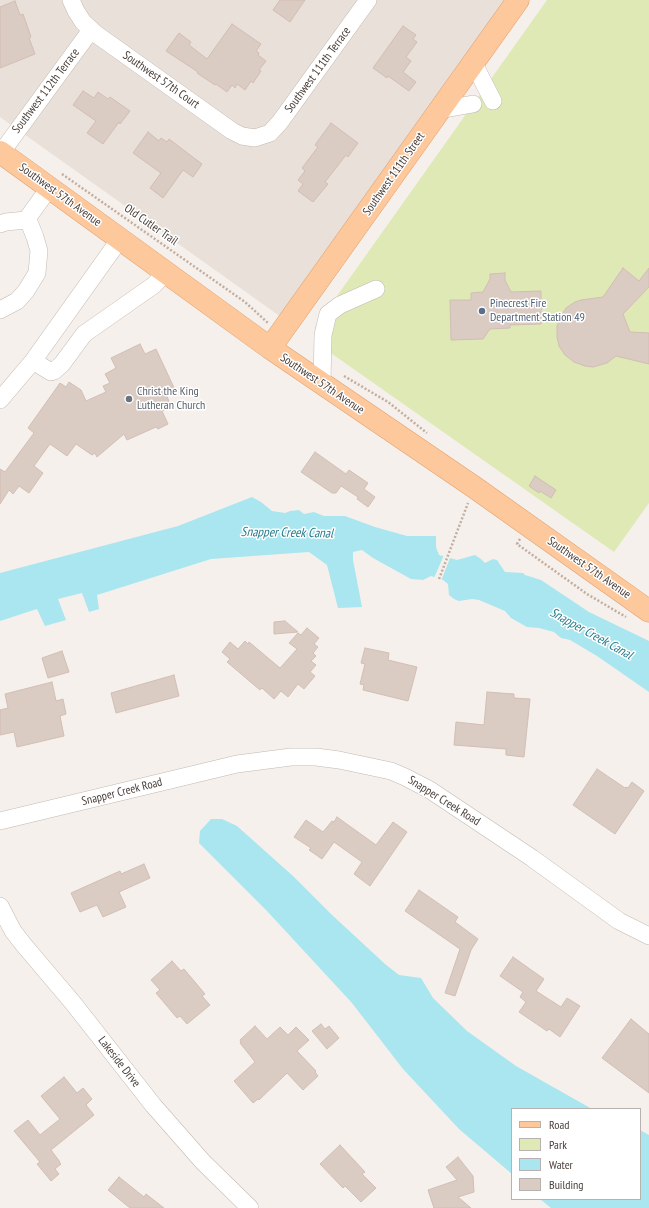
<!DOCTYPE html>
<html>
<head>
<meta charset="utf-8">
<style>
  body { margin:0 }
  #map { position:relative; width:649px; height:1208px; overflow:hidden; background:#f5f0eb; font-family:"PT Sans Narrow",sans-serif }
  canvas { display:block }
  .legend { position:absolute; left:511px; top:1108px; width:130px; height:92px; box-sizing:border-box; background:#fff; border:1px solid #b7b2b0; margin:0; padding:5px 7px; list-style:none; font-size:12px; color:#4a3f39 }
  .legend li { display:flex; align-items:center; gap:8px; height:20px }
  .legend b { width:20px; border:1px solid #b7b2b0 }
</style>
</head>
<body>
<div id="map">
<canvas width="649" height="1208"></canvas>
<ul class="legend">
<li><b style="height:5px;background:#fdc89c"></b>Road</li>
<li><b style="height:11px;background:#dfe9b5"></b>Park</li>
<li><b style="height:11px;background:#a9e6f0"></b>Water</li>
<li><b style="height:11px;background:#dacbc3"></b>Building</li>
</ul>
</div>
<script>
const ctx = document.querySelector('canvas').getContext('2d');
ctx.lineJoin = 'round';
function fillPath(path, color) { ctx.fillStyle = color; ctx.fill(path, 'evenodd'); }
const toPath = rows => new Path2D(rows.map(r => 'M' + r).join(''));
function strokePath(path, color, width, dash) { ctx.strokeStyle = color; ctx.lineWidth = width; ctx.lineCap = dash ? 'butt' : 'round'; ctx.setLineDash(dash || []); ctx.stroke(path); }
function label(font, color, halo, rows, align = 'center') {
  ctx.font = font + ' "PT Sans Narrow",sans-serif'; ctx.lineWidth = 3; ctx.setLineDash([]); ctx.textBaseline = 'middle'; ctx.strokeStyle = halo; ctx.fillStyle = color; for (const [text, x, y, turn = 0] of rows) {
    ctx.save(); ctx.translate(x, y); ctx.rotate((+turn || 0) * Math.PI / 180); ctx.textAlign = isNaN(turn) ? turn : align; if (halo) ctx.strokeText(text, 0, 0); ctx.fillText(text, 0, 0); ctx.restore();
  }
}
const residential = toPath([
  [0,0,508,0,281,317,0,117]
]);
const green = toPath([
  [547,0,649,0,649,503,614,552,318,344,315,327]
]);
const water = toPath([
  [252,497,261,502,272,511,285,513,290,511,299,510,304,514,314,512,324,516,345,516,375,527,407,536,436,536,436,547,439,555,457,560,475,555,481,559,485,563,493,559,497,560,505,572,523,573,525,575,541,580,589,612,649,641,649,692,597,656,570,640,561,638,554,632,539,628,527,627,511,618,505,611,479,600,472,599,459,601,454,599,449,595,448,584,443,580,431,576,423,580,411,579,373,558,362,550,353,552,353,560,362,607,338,608,327,565,309,552,211,559,97,595,99,609,89,612,82,593,58,599,66,620,45,626,37,609,0,621,0,573,178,526],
  [211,819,222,819,237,826,293,876,331,914,385,964,399,975,421,978,433,998,467,1031,516,1066,592,1109,512,1109,512,1174,459,1129,403,1069,352,1003,267,911,199,843,200,831],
  [640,1130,649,1135,649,1208,551,1208,540,1199,640,1199]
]);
const pier = toPath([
  [444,555,450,558,441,581,434,578]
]);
const building = toPath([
  [280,0,305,0,290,22,273,10,280,0],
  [15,1,20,15,23,14,31,37,29,38,35,54,0,68,0,7,15,1],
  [232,24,261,44,256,51,259,53,258,55,266,61,259,70,261,71,253,83,251,81,245,90,237,84,235,88,232,85,227,92,216,84,215,85,197,73,198,72,166,51,179,33,191,42,189,45,207,59,232,24],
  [403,26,416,35,413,39,417,42,406,57,411,61,403,72,416,82,409,91,388,76,387,78,373,68,403,26],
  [83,91,94,98,98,92,108,99,110,97,130,111,120,124,119,122,103,144,87,133,96,121,73,105,83,91],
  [331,123,358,143,348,157,346,155,325,182,328,184,313,202,298,191,303,184,298,180,305,171,302,168,318,147,315,145,331,123],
  [148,132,159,141,161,138,167,142,169,139,202,164,193,177,183,170,163,198,150,188,161,173,133,153,148,132],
  [623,268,639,281,649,268,649,287,623,314,630,332,649,333,649,364,616,356,607,363,593,367,585,366,574,362,565,355,559,346,557,337,557,326,560,318,566,308,575,302,581,300,603,297,623,268],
  [505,273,505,280,511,292,541,291,541,301,545,306,541,310,541,324,510,325,510,328,490,329,483,339,451,340,450,300,471,300,471,293,483,292,490,279,490,274,505,273],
  [140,344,145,354,156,349,176,392,167,396,171,407,162,411,168,424,158,429,156,427,127,440,124,434,97,457,95,453,92,455,76,444,67,456,50,444,34,466,43,473,29,493,19,486,13,494,9,490,0,504,0,469,5,472,34,433,28,428,60,383,66,387,69,382,81,390,86,401,106,392,103,386,110,383,105,374,116,368,111,358,140,344],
  [315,452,346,474,349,470,368,483,364,489,375,497,368,507,357,499,358,497,341,486,336,493,332,493,301,472,315,452],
  [535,476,556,490,551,498,540,491,539,493,529,486,535,476],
  [285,621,298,632,274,634,274,622,285,621],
  [307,628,319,638,314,644,318,647,313,653,316,656,311,661,316,665,310,672,315,676,304,689,298,684,288,697,281,691,274,699,262,688,260,690,227,662,230,659,222,652,230,642,238,649,245,641,248,644,249,642,280,668,297,649,289,643,298,633,301,635,307,628],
  [365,648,389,653,388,660,417,667,408,701,363,690,364,685,360,684,365,664,361,663,365,648],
  [62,651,69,672,48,678,42,658,62,651],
  [174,675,179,696,116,713,111,693,174,675],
  [52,682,56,701,63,699,66,714,60,716,64,736,17,747,14,732,0,735,0,710,8,708,5,694,52,682],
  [487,692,514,694,514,698,530,699,524,757,506,755,506,749,454,745,456,722,484,725,487,692],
  [597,769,625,788,626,787,628,788,632,782,644,791,615,834,573,805,597,769],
  [337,817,376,845,393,822,407,832,370,886,354,874,362,862,334,842,322,859,309,850,311,848,294,837,306,820,323,832,332,821,334,822,337,817],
  [144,864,150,878,119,892,126,907,103,917,97,905,80,912,71,893,120,871,121,874,144,864],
  [419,890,458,917,455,922,478,939,471,950,455,996,445,993,460,949,405,911,419,890],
  [513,957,544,979,536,991,561,1007,567,998,580,1006,560,1037,549,1029,547,1031,519,1012,526,1002,520,997,523,992,500,976,513,957],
  [172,961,181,971,184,969,205,994,202,996,210,1005,187,1024,180,1016,177,1018,156,993,160,990,151,980,172,961],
  [631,1019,649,1034,649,1093,602,1058,631,1019],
  [321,1024,325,1029,329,1026,339,1038,327,1049,312,1031,321,1024],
  [255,1026,267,1039,280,1027,288,1035,296,1027,309,1040,297,1051,316,1071,315,1072,318,1076,303,1090,287,1073,259,1100,258,1099,253,1103,234,1081,255,1062,252,1058,240,1043,241,1042,240,1040,255,1026],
  [64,1077,77,1093,83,1088,92,1099,86,1105,94,1115,51,1150,60,1162,59,1162,61,1164,55,1169,59,1174,51,1181,37,1164,40,1162,14,1131,28,1120,40,1135,60,1119,41,1096,64,1077],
  [340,1145,365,1172,362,1174,376,1188,361,1202,345,1186,343,1188,320,1164,340,1145],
  [458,1157,473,1176,474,1192,458,1197,471,1208,434,1208,428,1190,457,1180,446,1167,458,1157],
  [119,1177,144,1197,146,1194,164,1208,130,1208,108,1190,119,1177]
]);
const path = toPath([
  [62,174,245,302,268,323],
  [344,376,388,402,427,433],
  [520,539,517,544,587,594,626,617],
  [439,579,468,503]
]);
const minor = toPath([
  [71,0,76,11,83,22,96,34,232,131,242,136,255,138,270,133,280,122,368,0],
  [473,62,493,101],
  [439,110,473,104],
  [1,153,91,30],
  [26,220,50,187],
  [0,224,6,222,26,220,29,222,35,237,39,251,37,273,26,291,17,301,0,310],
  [33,361,51,372,54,371,62,364,84,334,154,285,166,272],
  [322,384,323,335,328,314,340,305,376,289],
  [0,400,33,361,120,239],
  [0,821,237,764,291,757,316,757,339,760,391,771,405,777,430,790,532,858,619,921,649,936],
  [0,906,13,931,23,944,73,1003,153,1105,203,1162,250,1208]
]);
const major = toPath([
  [0,152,270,348,474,487,649,611],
  [270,348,518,0]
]);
const markers = [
  [482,311,4,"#5c6f8a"],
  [129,399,4,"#6b7280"]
];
const streetNames = [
  ["Southwest 111th Terrace",318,70,-54],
  ["Southwest 57th Court",161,80,35],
  ["Southwest 112th Terrace",46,91,-53],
  ["Southwest 111th Street",394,174,-55],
  ["Southwest 57th Avenue",60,195,36],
  ["Old Cutler Trail",151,225,35],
  ["Southwest 57th Avenue",322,384,34],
  ["Southwest 57th Avenue",589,568,35],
  ["Snapper Creek Road",122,792,-14],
  ["Snapper Creek Road",444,801,32],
  ["Lakeside Drive",119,1062,52]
];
const serviceNames = [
  ["Pinecrest Fire",490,304],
  ["Department Station 49",490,318]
];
const worshipNames = [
  ["Christ the King",137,392],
  ["Lutheran Church",137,406]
];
const waterNames = [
  ["Snapper Creek Canal",287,533,1],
  ["Snapper Creek Canal",591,634,29]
];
fillPath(residential, '#e9e0d9');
fillPath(green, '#dfe9b5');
fillPath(water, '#a9e6f0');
fillPath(pier, '#f5f0eb');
fillPath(building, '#dacbc3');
strokePath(building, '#d2beb4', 1);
strokePath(minor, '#c4b8b0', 18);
strokePath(major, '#e3a06b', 23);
strokePath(path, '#c3ad9f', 2.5, [2, 2]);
strokePath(minor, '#fff', 17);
strokePath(major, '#fdc89c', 22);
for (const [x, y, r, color] of markers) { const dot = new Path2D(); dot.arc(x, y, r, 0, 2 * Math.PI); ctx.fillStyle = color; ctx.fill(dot); strokePath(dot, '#fff', 1.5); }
label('12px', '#4a3f39', '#fff', streetNames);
label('12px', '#4e5e75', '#fff', serviceNames, 'left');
label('12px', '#5b616d', '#fff', worshipNames, 'left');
label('italic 13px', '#297c8d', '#fff', waterNames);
</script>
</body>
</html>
